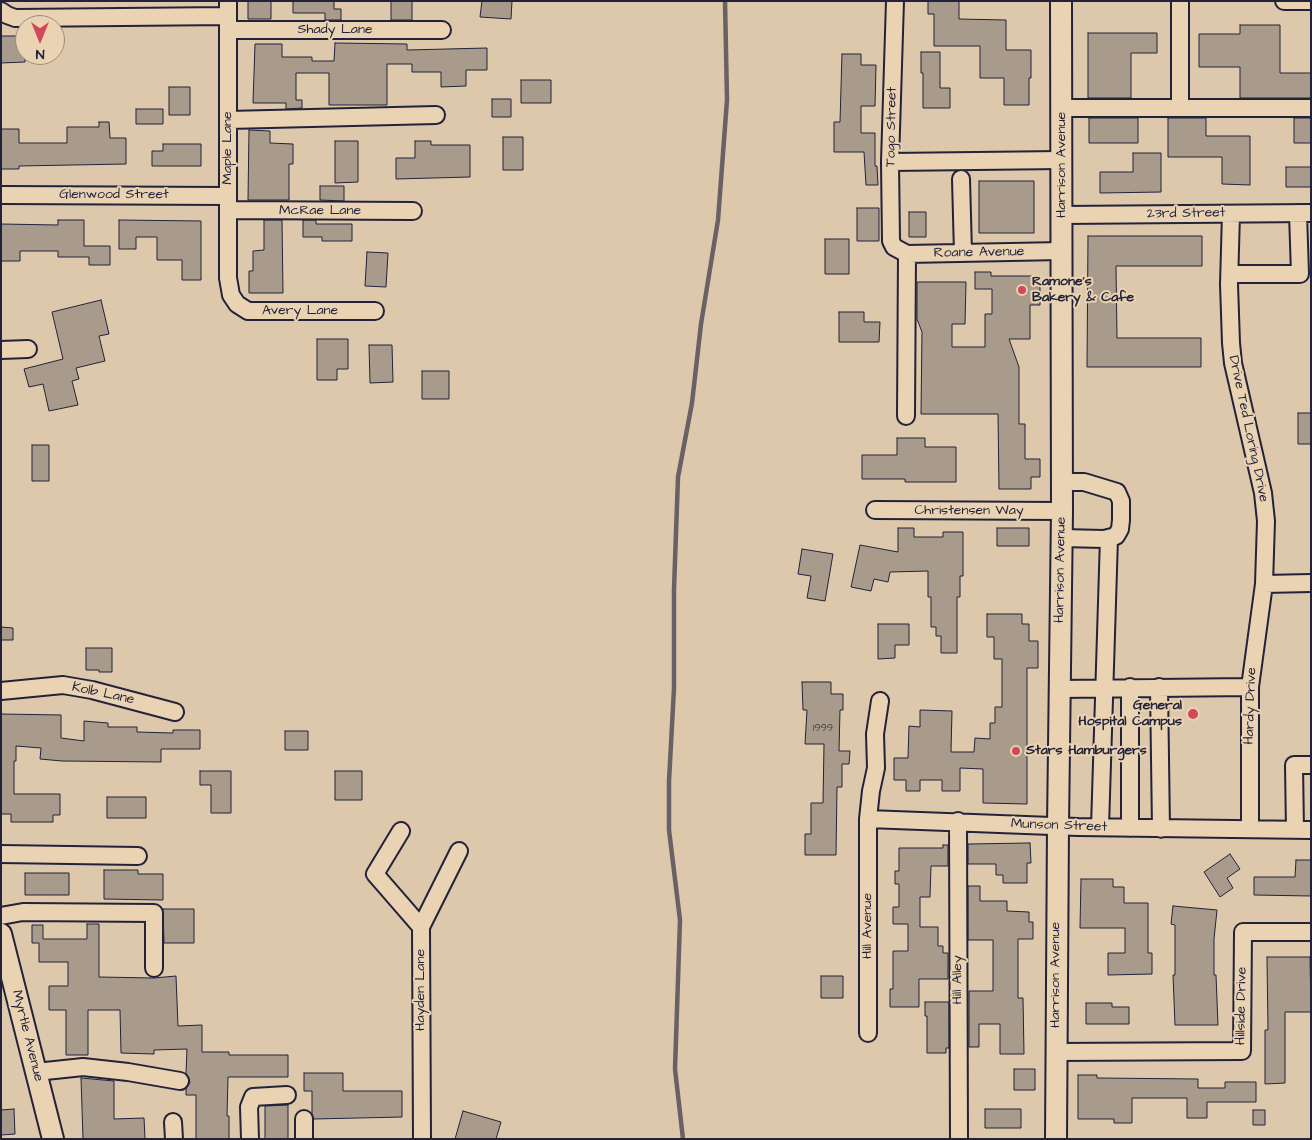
<!DOCTYPE html>
<html>
<head>
<meta charset="utf-8">
<style>
  body { margin:0 }
  #map { position:relative; width:1312px; height:1140px; overflow:hidden; background:#ddc8ab; font-family:"Architects Daughter",sans-serif }
  canvas { display:block }
  .frame { position:absolute; inset:0; border:2px solid #22223b; pointer-events:none }
  .north { position:absolute; left:15px; top:15px; width:50px; height:50px; box-sizing:border-box; background:#e9d3b2; border:1px solid #998c82; border-radius:50%; rotate:180deg; font-size:14px; font-weight:700; line-height:20px; text-align:center; color:#22223b }
  .north::after { content:''; display:block; margin:auto; width:18px; height:22px; background:#d1495b; clip-path:polygon(50% 0,100% 100%,50% 72%,0 100%) }
</style>
</head>
<body>
<div id="map">
<canvas width="1312" height="1140"></canvas>
<div class="frame"></div>
<div class="north">N</div>
</div>
<script>
const ctx = document.querySelector('canvas').getContext('2d');
ctx.lineJoin = 'round';
const toPath = rows => new Path2D(rows.map(r => 'M' + r).join(''));
function strokePath(path, color, width, dash) { ctx.strokeStyle = color; ctx.lineWidth = width; ctx.lineCap = dash ? 'butt' : 'round'; ctx.setLineDash(dash || []); ctx.stroke(path); }
function fillPath(path, color) { ctx.fillStyle = color; ctx.fill(path, 'evenodd'); }
function label(font, color, halo, rows, align = 'center') {
  ctx.font = font + ' "Architects Daughter",sans-serif'; ctx.lineWidth = 4; ctx.setLineDash([]); ctx.textBaseline = 'middle'; ctx.strokeStyle = halo; ctx.fillStyle = color; for (const [text, x, y, turn = 0] of rows) {
    ctx.save(); ctx.translate(x, y); ctx.rotate((+turn || 0) * Math.PI / 180); ctx.textAlign = isNaN(turn) ? turn : align; if (halo) ctx.strokeText(text, 0, 0); ctx.fillText(text, 0, 0); ctx.restore();
  }
}
const stream = toPath([
  [683,1139,675,1069,680,920,669,830,669,781,674,688,674,589,678,477,692,403,701,324,718,220,727,100,725,1]
]);
const building = toPath([
  [248,1,271,1,271,19,248,19,248,1],
  [293,1,334,1,334,9,341,9,341,20,325,20,325,13,293,13,293,1],
  [391,1,412,1,412,20,391,20,391,1],
  [482,1,512,1,511,19,480,17,482,1],
  [928,1,959,1,959,19,1006,20,1006,50,1031,50,1031,78,1029,78,1029,105,1004,105,1004,78,980,78,980,46,934,46,934,14,928,14,928,1],
  [1240,25,1280,25,1280,73,1311,73,1311,98,1240,98,1240,67,1199,67,1199,34,1240,34,1240,25],
  [1088,33,1157,33,1157,53,1131,53,1131,98,1088,98,1088,33],
  [1,36,17,36,17,43,25,43,25,62,1,63,1,36],
  [335,43,407,44,407,50,487,48,487,70,466,70,466,86,441,87,441,72,412,72,412,64,387,64,387,105,329,105,329,73,296,73,296,100,302,100,302,108,286,109,286,103,253,103,255,44,282,44,282,57,312,57,312,61,334,61,335,43],
  [921,52,940,52,940,88,950,88,950,108,923,108,923,73,921,73,921,52],
  [842,54,861,54,861,65,876,65,875,106,861,106,861,133,875,133,875,166,877,166,878,185,866,185,864,152,834,152,834,122,840,122,842,54],
  [521,80,551,80,551,103,521,103,521,80],
  [169,87,190,87,190,115,169,115,169,87],
  [492,99,511,99,511,117,492,117,492,99],
  [136,109,163,109,163,124,136,124,136,109],
  [1089,118,1138,118,1138,143,1089,143,1089,118],
  [1168,118,1206,118,1206,136,1250,136,1250,185,1222,184,1222,157,1168,157,1168,118],
  [1294,118,1311,118,1311,143,1294,143,1294,118],
  [99,122,109,122,110,138,126,138,126,164,19,166,19,169,1,169,1,129,19,129,19,143,67,143,67,127,99,127,99,122],
  [249,130,270,131,270,143,293,144,293,164,289,164,289,200,248,200,249,130],
  [503,137,523,137,523,170,503,170,503,137],
  [335,141,358,141,358,182,335,183,335,141],
  [415,141,431,141,431,145,470,145,470,177,396,179,396,158,415,158,415,141],
  [163,144,201,144,201,166,152,166,152,151,163,151,163,144],
  [1133,153,1161,153,1161,192,1100,193,1100,172,1133,172,1133,153],
  [1286,167,1311,167,1311,187,1286,187,1286,167],
  [979,181,1034,181,1034,233,979,233,979,181],
  [320,186,344,186,344,201,320,200,320,186],
  [857,208,879,208,879,241,857,241,857,208],
  [909,212,926,212,926,237,909,237,909,212],
  [58,220,84,220,84,246,110,246,110,265,89,265,89,257,58,257,58,251,20,251,20,261,1,261,1,224,58,225,58,220],
  [119,220,201,221,201,280,182,280,182,260,157,260,157,237,136,237,136,249,119,249,119,220],
  [264,220,282,220,283,293,249,293,249,271,253,271,253,251,264,250,264,220],
  [303,220,316,220,316,224,352,224,352,241,322,241,322,237,303,237,303,220],
  [1088,236,1202,236,1202,266,1116,266,1117,338,1201,338,1201,367,1087,367,1088,236],
  [825,239,849,239,849,274,825,274,825,239],
  [367,252,388,253,386,287,365,286,367,252],
  [975,272,991,272,991,276,1040,276,1040,305,1030,305,1030,339,1009,339,1019,367,1019,424,1025,424,1025,459,1040,459,1040,477,1031,477,1031,489,999,489,998,414,921,414,922,332,917,319,917,282,966,282,965,324,952,324,952,347,985,347,985,314,992,314,992,289,975,289,975,272],
  [101,300,109,334,99,336,105,361,76,368,79,379,72,381,78,405,49,411,43,384,29,387,24,369,63,359,52,312,101,300],
  [839,312,864,312,864,322,880,322,879,342,839,342,839,312],
  [317,339,348,339,348,369,337,369,337,380,317,380,317,339],
  [369,345,392,345,393,382,370,383,369,345],
  [422,371,449,371,449,399,422,399,422,371],
  [1298,413,1311,413,1311,444,1298,444,1298,413],
  [897,438,925,438,925,447,956,447,956,482,905,482,905,479,862,479,862,455,897,455,897,438],
  [32,445,49,445,49,481,32,481,32,445],
  [898,528,914,528,914,537,943,537,943,532,963,532,963,576,960,576,960,597,957,597,957,653,941,653,941,636,936,636,936,627,931,627,931,597,928,597,928,571,890,572,888,582,874,579,871,591,851,587,860,545,898,552,898,528],
  [997,528,1029,528,1029,546,997,546,997,528],
  [802,549,833,554,825,601,807,598,811,576,798,574,802,549],
  [987,614,1022,614,1022,624,1029,624,1029,641,1038,641,1038,668,1027,668,1027,804,983,803,983,769,960,768,960,791,942,791,942,780,920,780,920,791,906,791,906,780,894,780,894,758,908,758,909,726,920,727,920,710,952,711,951,752,974,752,975,738,990,739,990,723,995,723,995,707,1002,707,1002,659,994,659,994,637,987,637,987,614],
  [878,624,909,624,909,645,895,645,895,658,878,659,878,624],
  [1,627,13,628,13,640,1,640,1,627],
  [86,648,112,648,112,672,99,672,99,670,86,670,86,648],
  [802,682,831,682,831,694,843,694,843,710,840,710,839,751,850,751,849,764,842,764,842,787,837,787,836,855,805,855,805,834,811,834,811,803,823,803,824,744,805,744,807,710,803,710,802,682],
  [1,714,61,715,61,738,84,741,84,721,108,723,108,727,137,727,137,732,173,733,173,730,200,730,200,749,161,749,161,762,62,761,40,759,41,748,16,746,16,761,14,761,14,794,60,794,60,815,53,815,53,822,11,822,11,814,1,814,1,714],
  [285,731,308,731,308,750,285,750,285,731],
  [200,771,231,771,231,813,211,813,211,785,200,785,200,771],
  [335,771,362,771,362,800,335,800,335,771],
  [107,797,146,797,146,818,107,818,107,797],
  [1030,843,1031,863,1027,863,1027,883,1003,883,1003,875,996,875,996,864,968,864,968,844,1030,843],
  [943,845,948,845,948,866,931,866,930,897,920,897,920,927,938,927,938,946,943,946,943,953,948,953,948,979,919,979,919,1007,890,1007,890,989,893,989,893,951,908,951,908,924,893,924,893,907,899,907,899,884,895,884,895,871,899,871,899,848,943,848,943,845],
  [1230,854,1240,869,1227,878,1233,888,1220,897,1204,872,1230,854],
  [1296,860,1311,860,1311,896,1254,895,1254,877,1295,877,1296,860],
  [104,870,138,870,138,874,163,874,163,900,104,899,104,870],
  [25,873,69,873,69,895,25,895,25,873],
  [1081,879,1113,879,1113,887,1124,887,1124,903,1148,903,1148,953,1152,953,1152,974,1108,975,1108,953,1125,953,1125,928,1080,928,1081,879],
  [968,886,980,886,980,901,1007,901,1007,911,1029,912,1029,922,1033,922,1033,939,1018,939,1018,998,1023,998,1024,1054,1000,1054,1000,1024,979,1024,979,1047,969,1047,969,991,993,991,993,940,968,940,968,886],
  [1173,906,1217,910,1214,939,1214,975,1216,975,1218,1025,1175,1025,1173,975,1175,975,1175,925,1171,924,1173,906],
  [163,909,194,909,194,943,164,943,163,909],
  [87,924,99,924,99,977,154,978,176,976,178,1026,202,1025,202,1052,229,1052,229,1055,288,1055,288,1077,228,1077,227,1116,229,1116,229,1139,196,1139,196,1095,186,1095,186,1089,190,1082,186,1073,187,1049,154,1050,154,1054,121,1053,120,1010,88,1010,88,1055,66,1055,66,1010,49,1010,49,986,68,986,68,962,39,962,39,943,32,943,32,925,43,925,43,939,87,939,87,924],
  [1267,957,1310,957,1311,1012,1285,1012,1285,1083,1265,1084,1265,1030,1268,1030,1267,957],
  [821,976,843,976,843,998,821,998,821,976],
  [925,1002,949,1002,949,1048,946,1048,946,1053,927,1053,927,1016,925,1016,925,1002],
  [1086,1003,1112,1003,1112,1007,1129,1007,1129,1024,1086,1024,1086,1003],
  [1014,1069,1035,1069,1035,1090,1014,1090,1014,1069],
  [304,1073,343,1073,343,1091,402,1091,402,1117,314,1119,312,1114,312,1091,304,1091,304,1073],
  [1078,1075,1097,1075,1097,1078,1198,1079,1198,1088,1225,1088,1225,1082,1256,1082,1256,1102,1207,1102,1207,1118,1187,1118,1187,1098,1132,1098,1132,1123,1114,1123,1114,1119,1078,1119,1078,1075],
  [81,1078,114,1081,114,1119,144,1118,145,1139,83,1139,81,1078],
  [288,1105,288,1139,265,1139,265,1106,288,1105],
  [14,1109,15,1134,1,1135,1,1110,14,1109],
  [985,1109,1021,1109,1021,1128,985,1128,985,1109],
  [1253,1110,1265,1110,1265,1125,1253,1125,1253,1110],
  [463,1111,501,1122,496,1139,455,1139,463,1111]
]);
const minor = toPath([
  [228,1,228,278,231,295,237,304,248,311,375,311],
  [895,1,890,162,891,241,894,247,907,254,1062,251],
  [1284,1,1311,1],
  [1,11,7,15,15,18,228,16],
  [228,30,442,30],
  [1062,108,1311,108],
  [1180,108,1180,1],
  [228,120,436,115],
  [890,162,1062,160],
  [961,179,963,253],
  [1,195,228,196],
  [228,210,413,211],
  [1231,214,1229,284,1231,343,1233,363,1263,493,1266,521,1264,584,1250,687,1250,829],
  [1062,215,1311,213],
  [1230,274,1300,274,1298,213],
  [1,350,28,349],
  [906,416,907,254],
  [875,510,1062,511],
  [1062,538,1104,539,1116,536,1120,529,1121,520,1121,501,1117,492,1084,482,1062,482],
  [1264,584,1311,583],
  [1130,687,1130,828],
  [1159,687,1161,829],
  [1060,689,1250,687],
  [1,691,63,685,92,690,175,712],
  [868,819,1078,827,1311,830],
  [958,821,959,1139],
  [1100,827,1109,538],
  [1295,830,1294,765,1311,765],
  [401,831,375,874,421,927],
  [1,854,138,856],
  [1,916,23,912,154,913,154,968],
  [868,1033,868,819,871,791,876,768,875,734,880,701],
  [1056,1052,1242,1051,1243,932,1311,932],
  [36,1072,83,1067,128,1072,180,1081],
  [304,1119,304,1139],
  [173,1122,174,1139],
  [250,1139,249,1107,253,1097,287,1095],
  [422,1139,421,927,459,851]
]);
const major = toPath([
  [1,934,53,1139],
  [1056,1139,1058,826,1062,511,1061,1]
]);
const markers = [
  [1022,290,5,"#d1495b"],
  [1193,714,6,"#d1495b"],
  [1016,751,5,"#d1495b"]
];
const numberNames = [
  ["1999",823,729]
];
const streetNames = [
  ["Shady Lane",335,30],
  ["Togo Street",892,127,-89],
  ["Maple Lane",228,148,-90],
  ["Harrison Avenue",1062,165,-90],
  ["Glenwood Street",114,195],
  ["McRae Lane",320,211],
  ["23rd Street",1186,214,-1],
  ["Roane Avenue",979,253,-1],
  ["Avery Lane",300,311],
  ["Drive Ted Loring Drive",1248,429,78],
  ["Christensen Way",969,511],
  ["Harrison Avenue",1061,570,-89],
  ["Kolb Lane",103,694,12],
  ["Hardy Drive",1251,706,-88],
  ["Munson Street",1059,826,2],
  ["Hill Avenue",868,926,-90],
  ["Harrison Avenue",1056,975,-90],
  ["Hill Alley",958,980,-90],
  ["Hayden Lane",421,990,-90],
  ["Hillside Drive",1242,1006,-89],
  ["Myrtle Avenue",27,1036,76]
];
const poiNames = [
  ["Ramone's",1032,282],
  ["Bakery & Cafe",1032,298],
  ["General",1182,706,"right"],
  ["Hospital Campus",1182,722,"right"],
  ["Stars Hamburgers",1026,751]
];
strokePath(stream, '#696166', 4.5);
fillPath(building, '#a89b8b');
strokePath(building, '#22223b', 1);
strokePath(minor, '#22223b', 20);
strokePath(major, '#22223b', 24);
strokePath(minor, '#e9d3b2', 16);
strokePath(major, '#e9d3b2', 20);
for (const [x, y, r, color] of markers) { const dot = new Path2D(); dot.arc(x, y, r, 0, 2 * Math.PI); ctx.fillStyle = color; ctx.fill(dot); strokePath(dot, '#e9d3b2', 2); }
label('11px', '#44404f', null, numberNames);
label('14px', '#22223b', '#e9d3b2', streetNames);
label('bold 14px', '#22223b', '#e9d3b2', poiNames, 'left');
</script>
</body>
</html>
